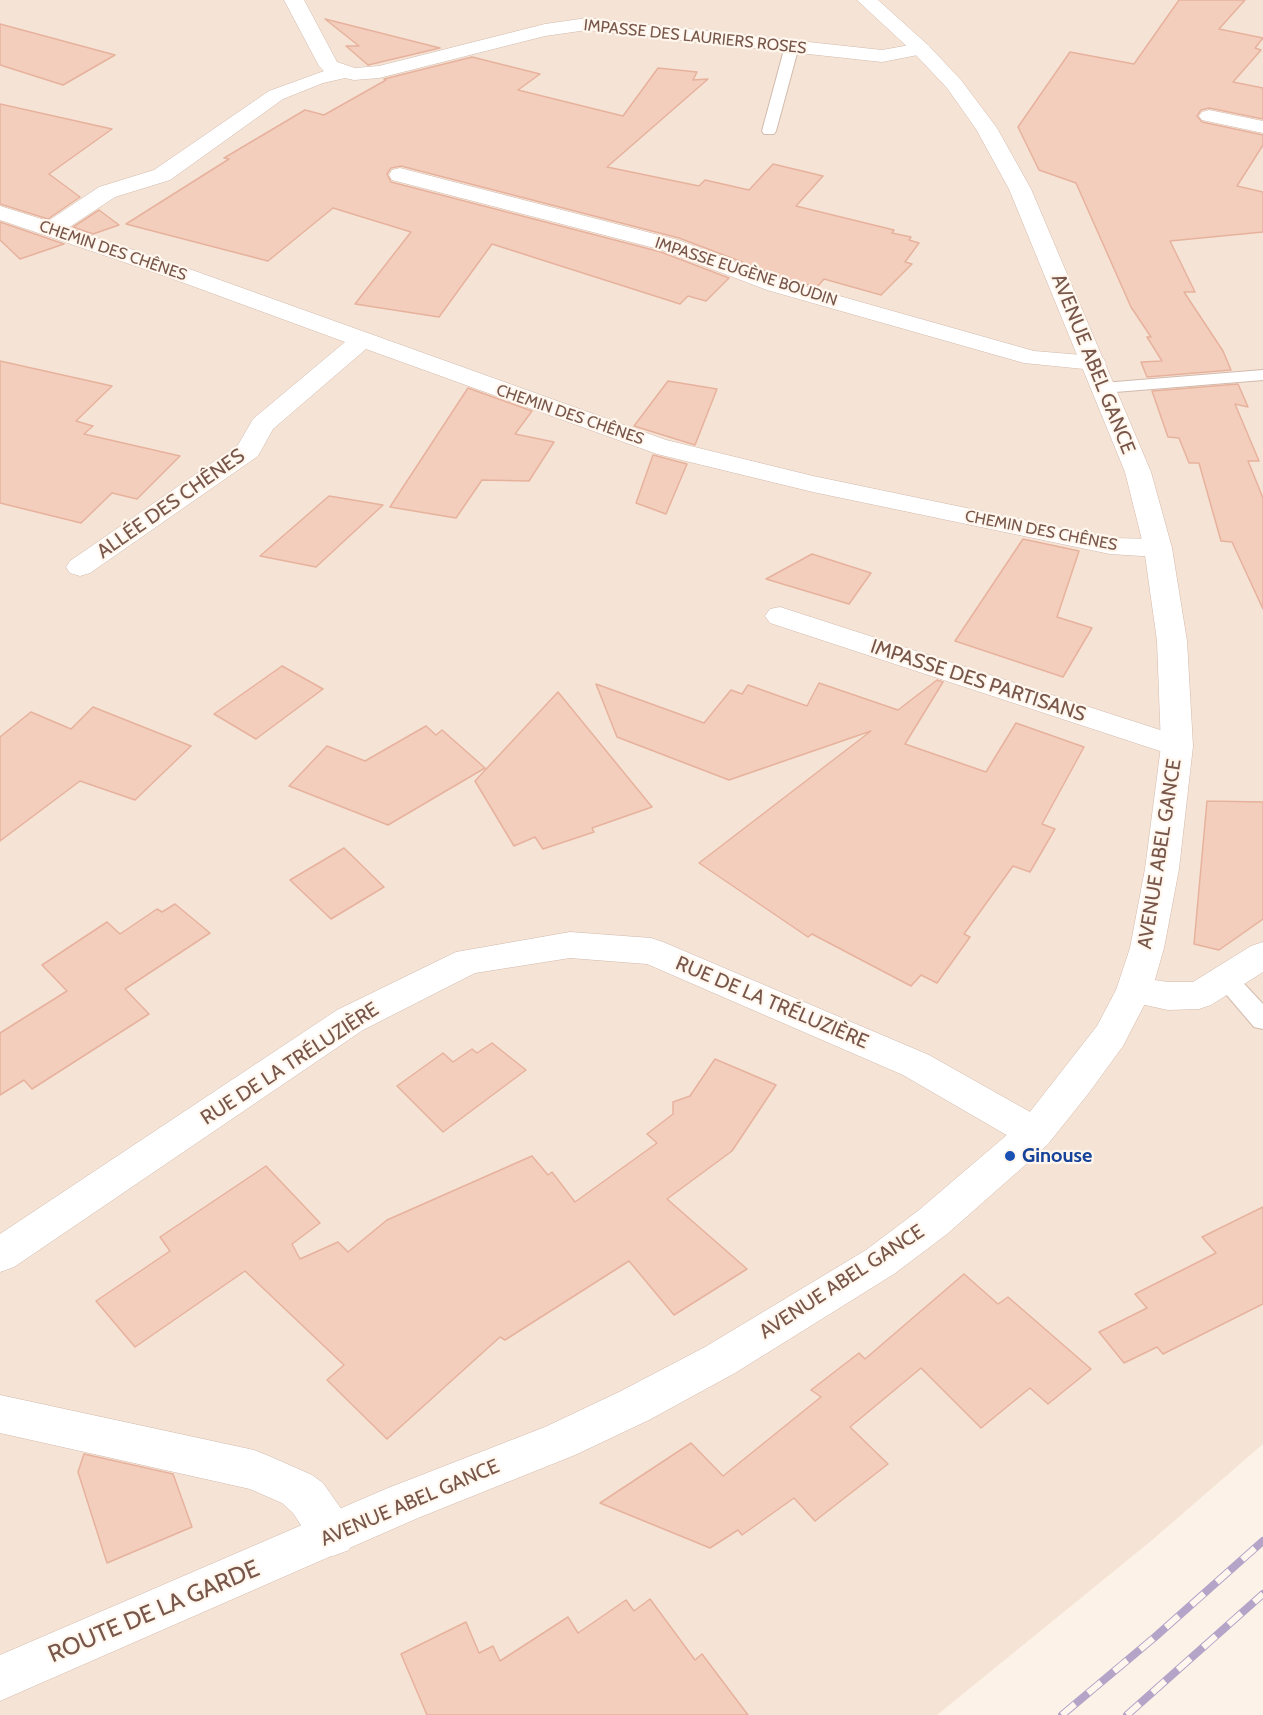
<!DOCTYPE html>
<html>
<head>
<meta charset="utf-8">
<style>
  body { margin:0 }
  canvas { display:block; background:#fdf2e7 }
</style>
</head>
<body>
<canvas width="1263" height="1715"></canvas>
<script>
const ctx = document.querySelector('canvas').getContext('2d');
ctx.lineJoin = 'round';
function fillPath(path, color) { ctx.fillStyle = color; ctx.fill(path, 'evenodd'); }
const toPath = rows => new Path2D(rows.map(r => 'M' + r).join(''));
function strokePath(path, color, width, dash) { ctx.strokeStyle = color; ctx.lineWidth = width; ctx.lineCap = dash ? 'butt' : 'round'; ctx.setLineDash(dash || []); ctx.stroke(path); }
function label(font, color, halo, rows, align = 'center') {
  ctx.font = font + ' Cabin,sans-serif'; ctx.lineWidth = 4.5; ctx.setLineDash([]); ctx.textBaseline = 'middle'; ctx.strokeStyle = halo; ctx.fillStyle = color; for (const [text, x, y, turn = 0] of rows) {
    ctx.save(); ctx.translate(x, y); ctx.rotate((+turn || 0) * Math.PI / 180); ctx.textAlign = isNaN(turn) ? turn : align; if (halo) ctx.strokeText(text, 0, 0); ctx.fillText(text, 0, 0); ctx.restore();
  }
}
const residential = toPath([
  [0,0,1263,0,1263,1444,1151,1541,937,1715,0,1715]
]);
const building = toPath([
  [1179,0,1245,0,1219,29,1263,38,1255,48,1261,50,1233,82,1263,88,1263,119,1209,108,1201,110,1197,116,1202,122,1263,135,1263,145,1237,186,1263,192,1263,232,1170,241,1195,292,1184,292,1223,351,1231,370,1147,377,1141,362,1162,361,1147,337,1151,337,1131,307,1076,183,1039,170,1018,127,1070,52,1134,64,1179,0],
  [325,19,440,48,368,65,346,46,359,46,325,19],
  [0,24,115,55,63,85,0,65,0,24],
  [472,57,540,74,518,90,623,116,658,68,697,72,693,80,708,79,607,167,699,186,705,180,749,190,773,164,823,176,796,206,894,230,892,233,911,237,909,240,919,243,905,262,912,264,881,295,824,279,817,287,784,278,679,238,401,166,391,168,387,174,391,182,661,252,729,278,706,301,688,296,680,304,492,244,439,317,355,304,411,232,333,208,268,261,126,224,229,159,224,158,305,110,324,115,386,80,384,79,472,57],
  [0,104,112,129,49,174,80,197,48,219,0,204,0,104],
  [99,210,119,225,93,234,73,227,99,210],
  [0,222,64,244,20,259,0,240,0,222],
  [0,361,112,386,76,421,93,426,84,434,180,456,137,499,112,493,81,523,0,503,0,361],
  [668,381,717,389,695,445,634,426,668,381],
  [1238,384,1248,407,1235,404,1259,461,1248,461,1263,498,1263,609,1232,542,1221,541,1199,463,1189,463,1179,438,1168,437,1152,391,1238,384],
  [468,388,532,411,515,434,554,442,529,481,482,480,456,518,390,507,468,388],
  [653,455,687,464,666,514,636,503,653,455],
  [329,496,383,505,316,567,260,556,329,496],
  [1023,539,1079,551,1057,617,1092,628,1063,677,955,641,1023,539],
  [812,554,871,573,849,604,766,579,812,554],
  [282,666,323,689,256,739,214,714,282,666],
  [937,680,943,682,905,744,986,772,1016,723,1084,747,1042,824,1055,829,1030,872,1013,866,964,934,970,937,937,983,921,975,911,986,812,934,808,937,699,863,871,731,729,780,617,737,596,684,704,723,731,690,742,694,748,685,807,706,819,683,898,710,937,680],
  [558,692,652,807,592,828,594,832,543,849,535,837,514,846,475,781,558,692],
  [93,707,191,746,135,800,80,781,0,841,0,737,31,712,71,729,93,707],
  [426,726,436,735,442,730,485,768,388,825,289,786,327,746,365,761,426,726],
  [1207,801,1263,802,1263,919,1219,950,1194,944,1207,801],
  [344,848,384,887,331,919,290,880,344,848],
  [175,904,210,933,125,989,149,1014,32,1089,24,1080,0,1095,0,1033,67,991,42,965,107,922,120,934,157,909,162,912,175,904],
  [492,1043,526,1070,443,1132,397,1086,443,1053,453,1062,472,1049,477,1053,492,1043],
  [715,1059,776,1085,732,1151,667,1199,747,1269,674,1315,629,1261,505,1340,500,1337,387,1439,327,1380,344,1365,245,1271,135,1347,96,1301,170,1251,160,1237,266,1166,320,1223,292,1244,300,1259,338,1242,348,1252,387,1220,532,1156,548,1175,552,1172,575,1202,657,1143,647,1134,673,1114,673,1102,690,1096,715,1059],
  [1263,1207,1263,1304,1163,1354,1157,1347,1124,1363,1099,1332,1147,1308,1135,1294,1216,1253,1202,1237,1263,1207],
  [964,1274,998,1304,1008,1297,1091,1369,1048,1404,1030,1388,981,1428,921,1368,850,1427,888,1464,815,1521,794,1498,742,1535,738,1530,710,1548,600,1503,691,1443,723,1476,821,1397,811,1390,859,1353,865,1359,964,1274],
  [84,1454,173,1474,192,1527,107,1563,78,1472,84,1454],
  [650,1599,695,1660,702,1654,748,1715,427,1715,401,1654,466,1622,479,1653,493,1646,500,1661,568,1617,578,1633,626,1600,634,1611,650,1599]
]);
const lane = toPath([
  [792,42,799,46,776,131,774,134,764,134,762,131,785,46,792,42],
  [1263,370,1263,380,1103,393,1097,392,1094,388,1097,384,1103,383,1263,370],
  [1227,971,1235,974,1263,1004,1263,1029,1254,1027,1219,986,1215,980,1219,974,1227,971]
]);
const street = toPath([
  [284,0,304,0,337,62,355,68,379,66,545,24,587,18,882,50,921,43,928,45,931,49,928,53,882,62,587,30,545,36,379,78,354,80,345,78,323,83,283,99,170,180,115,197,68,228,181,266,666,440,813,476,1110,538,1158,539,1168,542,1172,548,1168,554,1158,557,1110,554,813,492,657,454,366,349,273,429,258,456,90,573,80,576,70,573,66,567,70,561,238,445,253,419,345,342,165,276,0,220,0,206,48,221,99,187,154,170,269,91,324,71,319,66,284,0],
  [1209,110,1263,121,1263,133,1202,120,1199,116,1202,112,1209,110],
  [400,168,678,240,783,280,1034,351,1094,356,1103,358,1106,363,1103,368,1094,370,1024,363,767,290,662,250,392,180,389,175,392,170,400,168],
  [780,607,1188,739,1193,746,1188,753,1177,757,1166,753,770,623,765,616,770,609,780,607],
  [570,932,651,938,663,942,929,1055,1048,1122,1054,1133,1048,1144,1035,1148,1022,1144,903,1075,647,964,570,958,475,973,363,1030,14,1267,0,1272,0,1234,337,1010,456,952,570,932],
  [1263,942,1263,972,1211,1005,1199,1009,1168,1010,1122,1000,1116,990,1122,980,1134,977,1168,982,1193,982,1251,946,1263,942],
  [0,1395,254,1450,269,1456,312,1475,323,1483,349,1520,355,1535,349,1550,333,1556,317,1550,293,1513,282,1503,250,1489,0,1433,0,1395]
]);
const secondary = toPath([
  [857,0,878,0,928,45,961,80,997,128,1031,189,1151,472,1172,548,1187,641,1193,746,1179,869,1164,948,1152,990,1123,1046,1088,1094,1048,1144,1023,1167,947,1234,894,1274,735,1373,649,1420,575,1455,418,1518,0,1701,0,1655,388,1488,545,1427,619,1392,705,1347,866,1250,919,1210,1022,1122,1097,1026,1116,990,1130,948,1145,869,1161,746,1157,641,1144,548,1125,472,1009,189,976,129,947,88,914,53,857,0]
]);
const rail = toPath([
  [1062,1715,1155,1637,1263,1541],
  [1127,1715,1263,1594]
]);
const markers = [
  [1010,1156,6,"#1a4fb4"]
];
const farStreetnames = [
  ["IMPASSE DES LAURIERS ROSES",695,37,6],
  ["CHEMIN DES CHÊNES",113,251,19],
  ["IMPASSE EUGÈNE BOUDIN",746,272,18],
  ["CHEMIN DES CHÊNES",570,415,19],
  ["CHEMIN DES CHÊNES",1041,531,11]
];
const streetNames = [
  ["AVENUE ABEL GANCE",1093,364,68],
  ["ALLÉE DES CHÊNES",171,504,-35],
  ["IMPASSE DES PARTISANS",978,681,18],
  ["AVENUE ABEL GANCE",1160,854,-81],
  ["RUE DE LA TRÉLUZIÈRE",772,1003,23],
  ["RUE DE LA TRÉLUZIÈRE",290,1064,-33],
  ["AVENUE ABEL GANCE",842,1282,-33],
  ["AVENUE ABEL GANCE",410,1503,-23]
];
const transitNames = [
  ["Ginouse",1022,1156]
];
const nearStreetnames = [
  ["ROUTE DE LA GARDE",154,1612,-23]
];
fillPath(residential, '#f5e3d5');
fillPath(building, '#f3cebd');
strokePath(building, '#e7b29d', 1.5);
strokePath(lane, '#d2bbae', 2);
strokePath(street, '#d2bbae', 1);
strokePath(secondary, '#d5baac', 1);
fillPath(lane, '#fff');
fillPath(street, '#fff');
fillPath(secondary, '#fff');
strokePath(rail, '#b4a4c8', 8);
strokePath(rail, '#fff7ee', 6, [17]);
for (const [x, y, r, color] of markers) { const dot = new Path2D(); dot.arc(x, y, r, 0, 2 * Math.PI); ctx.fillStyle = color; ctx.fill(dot); strokePath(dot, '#fff7ee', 2); }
label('16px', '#78564a', '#fff7ee', farStreetnames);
label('20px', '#78564a', '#fff7ee', streetNames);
label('bold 20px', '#164399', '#fff7ee', transitNames, 'left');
label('24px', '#78564a', '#fff7ee', nearStreetnames);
</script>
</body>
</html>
